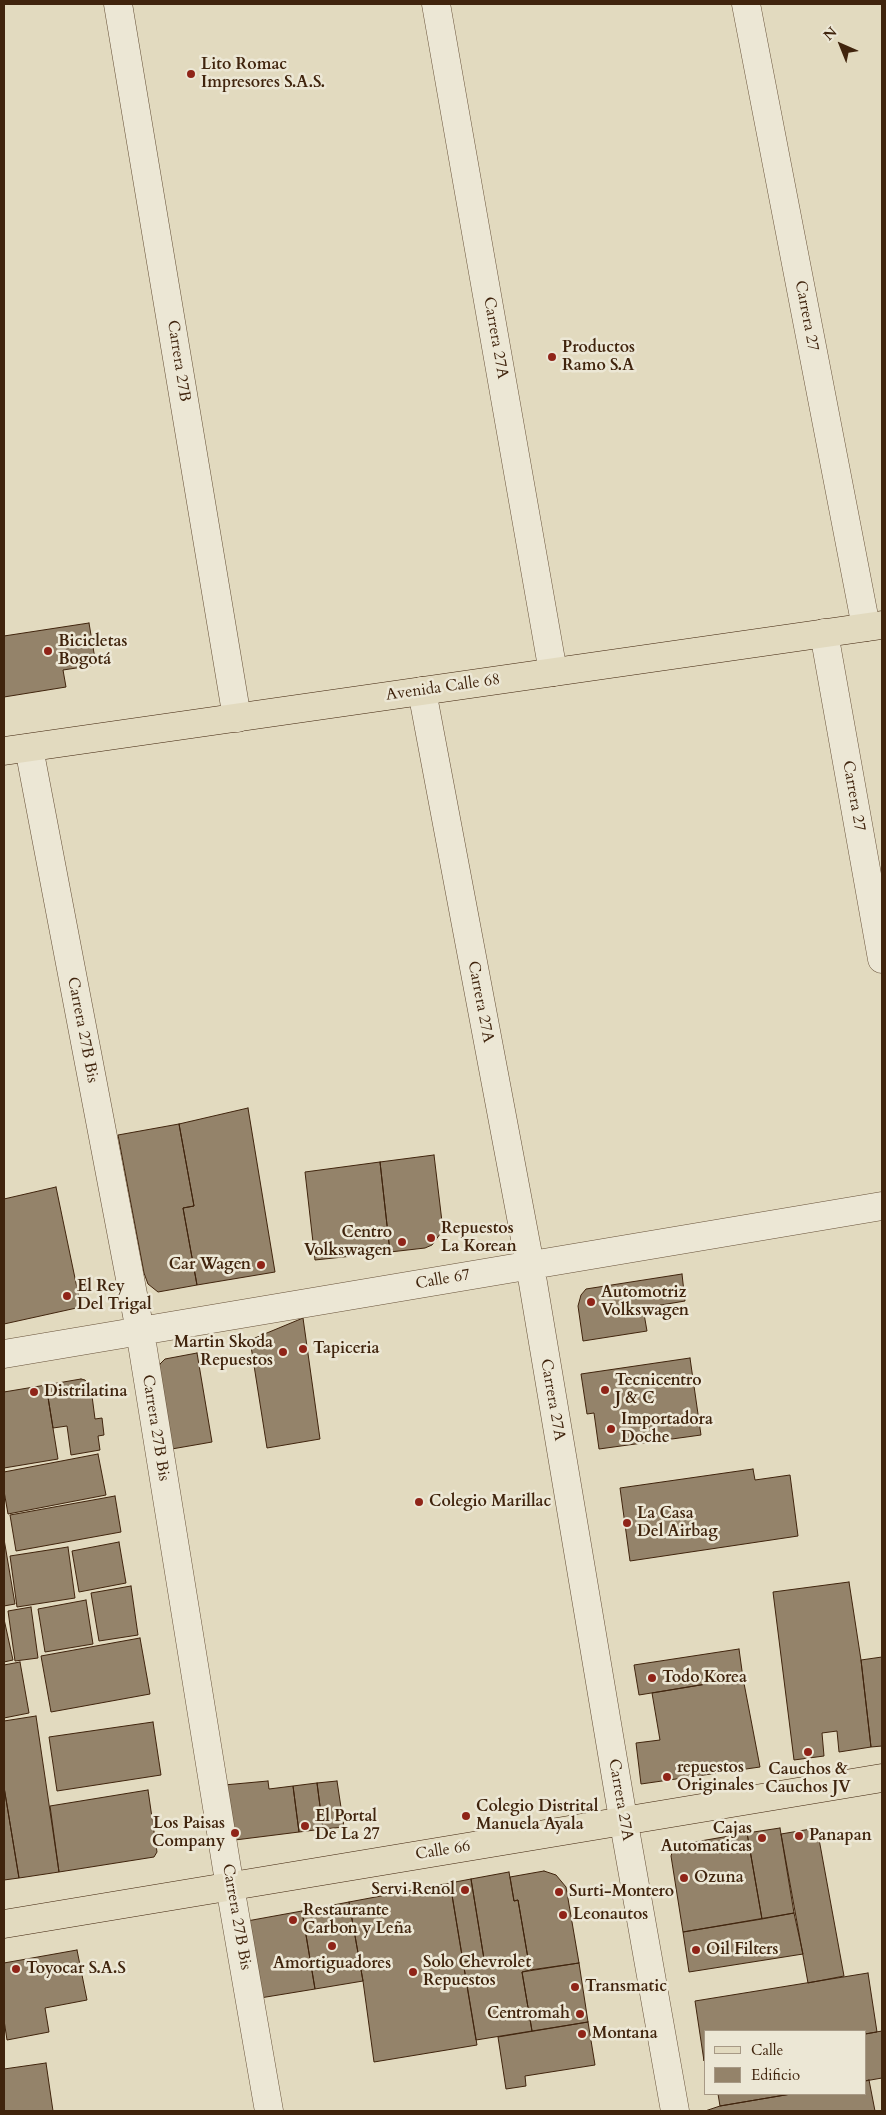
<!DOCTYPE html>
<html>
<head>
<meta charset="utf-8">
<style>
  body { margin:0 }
  #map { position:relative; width:886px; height:2115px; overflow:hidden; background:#e2dabf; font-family:Cardo,serif }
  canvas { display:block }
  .frame { position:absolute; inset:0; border:5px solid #40240d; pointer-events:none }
  .legend { position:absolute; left:704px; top:2030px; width:162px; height:65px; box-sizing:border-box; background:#ece7d5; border:1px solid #a79985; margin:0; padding:6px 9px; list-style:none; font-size:15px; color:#40240d }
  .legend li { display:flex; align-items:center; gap:10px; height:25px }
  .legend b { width:25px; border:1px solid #a79985 }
  .north { position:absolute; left:816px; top:20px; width:50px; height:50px; -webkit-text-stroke:4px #ece7d5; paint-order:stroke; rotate:316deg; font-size:14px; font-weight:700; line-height:20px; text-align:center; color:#40240d }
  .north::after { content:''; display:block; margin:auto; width:18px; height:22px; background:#40240d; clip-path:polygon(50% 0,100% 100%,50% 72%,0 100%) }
</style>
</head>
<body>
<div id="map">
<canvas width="886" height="2115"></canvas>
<div class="frame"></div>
<ul class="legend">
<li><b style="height:6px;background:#e2dabf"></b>Calle</li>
<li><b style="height:14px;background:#94836a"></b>Edificio</li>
</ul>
<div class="north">N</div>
</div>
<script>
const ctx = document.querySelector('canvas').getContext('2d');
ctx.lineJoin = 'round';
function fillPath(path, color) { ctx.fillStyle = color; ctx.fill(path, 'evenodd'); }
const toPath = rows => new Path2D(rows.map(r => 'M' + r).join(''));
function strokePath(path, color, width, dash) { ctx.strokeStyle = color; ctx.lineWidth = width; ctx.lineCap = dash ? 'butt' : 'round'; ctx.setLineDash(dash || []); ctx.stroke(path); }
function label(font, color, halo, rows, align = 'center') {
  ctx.font = font + ' Cardo,serif'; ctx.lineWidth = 5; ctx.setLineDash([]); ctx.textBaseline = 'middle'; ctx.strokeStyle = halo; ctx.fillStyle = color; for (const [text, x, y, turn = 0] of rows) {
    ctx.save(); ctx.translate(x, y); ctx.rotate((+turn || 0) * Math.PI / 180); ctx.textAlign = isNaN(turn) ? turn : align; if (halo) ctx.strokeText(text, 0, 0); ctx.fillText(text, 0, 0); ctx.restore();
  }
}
const building = toPath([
  [89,623,96,665,63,670,66,687,4,697,4,636,89,623],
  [248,1108,275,1272,197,1285,183,1208,194,1206,179,1124,248,1108],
  [179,1124,194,1206,183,1208,197,1285,158,1292,148,1284,144,1273,118,1135,179,1124],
  [434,1155,443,1230,432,1245,425,1248,390,1252,380,1162,434,1155],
  [380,1162,390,1252,315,1260,305,1172,380,1162],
  [56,1187,81,1307,4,1324,4,1199,56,1187],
  [682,1274,685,1301,643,1308,647,1331,583,1341,578,1306,581,1295,586,1289,682,1274],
  [303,1318,320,1439,267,1448,250,1340,303,1318],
  [197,1353,212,1442,166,1450,158,1370,160,1364,165,1359,197,1353],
  [690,1358,701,1435,599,1449,594,1413,587,1414,581,1374,690,1358],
  [81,1379,85,1380,91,1388,95,1419,102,1418,104,1435,98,1436,100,1450,71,1455,67,1426,53,1428,46,1385,81,1379],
  [46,1385,58,1459,4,1468,4,1392,46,1385],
  [98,1454,106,1495,8,1514,4,1491,4,1472,98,1454],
  [753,1469,755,1480,790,1475,798,1536,630,1561,620,1488,753,1469],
  [115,1496,121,1532,16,1551,10,1515,115,1496],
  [4,1539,15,1604,4,1606,4,1539],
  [119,1542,126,1583,79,1592,72,1551,119,1542],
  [68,1547,75,1598,17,1607,10,1556,68,1547],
  [849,1582,861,1660,871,1747,839,1752,837,1731,822,1733,824,1756,794,1760,773,1592,849,1582],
  [131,1586,138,1635,99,1641,91,1593,131,1586],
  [86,1600,93,1644,45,1652,38,1609,86,1600],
  [31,1607,38,1658,15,1661,8,1611,31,1607],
  [4,1619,13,1660,4,1662,4,1619],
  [140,1638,150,1694,51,1712,41,1656,140,1638],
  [739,1649,743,1678,639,1695,634,1665,739,1649],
  [882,1657,882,1746,871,1747,861,1660,882,1657],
  [20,1662,29,1713,4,1718,4,1665,20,1662],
  [743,1678,760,1767,641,1784,636,1743,660,1740,652,1693,743,1678],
  [36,1716,59,1872,19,1878,4,1787,4,1721,36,1716],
  [153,1722,161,1775,57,1791,49,1737,153,1722],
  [268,1781,269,1789,293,1786,299,1832,235,1840,224,1785,268,1781],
  [337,1781,344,1827,323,1829,317,1783,337,1781],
  [317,1783,323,1829,299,1832,293,1786,317,1783],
  [4,1787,19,1878,4,1880,4,1787],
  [148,1790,157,1852,154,1857,59,1872,50,1806,148,1790],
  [780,1828,794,1913,762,1919,747,1833,780,1828],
  [817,1828,844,1976,808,1983,781,1834,817,1828],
  [747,1833,762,1919,683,1932,671,1856,673,1850,677,1845,747,1833],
  [544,1871,556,1875,566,1887,579,1963,530,1970,518,1900,514,1901,510,1877,544,1871],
  [509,1872,514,1901,518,1900,530,1970,522,1972,532,2031,476,2040,463,1962,484,1959,471,1879,509,1872],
  [471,1879,484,1959,463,1962,450,1883,471,1879],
  [450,1883,477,2045,374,2062,363,1981,349,1902,450,1883],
  [349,1902,363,1981,315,1989,302,1911,349,1902],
  [302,1911,315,1989,260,1998,247,1921,302,1911],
  [794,1913,803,1954,689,1972,683,1932,794,1913],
  [77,1950,87,2000,45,2008,49,2032,7,2040,4,2020,4,1963,77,1950],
  [579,1963,588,2022,532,2031,522,1972,579,1963],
  [868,1973,877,2032,865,2034,865,2031,705,2031,704,2061,695,2001,868,1973],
  [588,2022,595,2065,525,2076,526,2086,506,2089,498,2037,588,2022],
  [882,2031,882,2078,865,2081,865,2034,882,2031],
  [46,2063,53,2111,4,2111,4,2069,46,2063],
  [869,2080,875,2111,705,2111,720,2106,791,2094,865,2094,865,2081,869,2080],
  [718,2094,791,2094,720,2106,718,2094]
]);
const minor = toPath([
  [118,4,237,718],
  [436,4,553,672],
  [746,4,866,627],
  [824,633,882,959],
  [422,691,530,1265,620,1801,675,2111],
  [29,748,140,1331,227,1869,269,2111],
  [4,1354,882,1206]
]);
const major = toPath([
  [4,751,882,625],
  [4,1924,882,1778]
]);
const markers = [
  [191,74,5,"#8f2418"],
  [552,357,5,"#8f2418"],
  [48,651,5,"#8f2418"],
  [431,1238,5,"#8f2418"],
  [402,1242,5,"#8f2418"],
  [261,1265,5,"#8f2418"],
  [67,1296,5,"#8f2418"],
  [591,1302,5,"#8f2418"],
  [303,1349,5,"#8f2418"],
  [283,1352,5,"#8f2418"],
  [605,1390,5,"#8f2418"],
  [34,1392,5,"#8f2418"],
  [611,1429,5,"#8f2418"],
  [419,1502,5,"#8f2418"],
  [627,1523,5,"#8f2418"],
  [652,1678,5,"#8f2418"],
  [808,1752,5,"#8f2418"],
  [667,1777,5,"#8f2418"],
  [466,1816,5,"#8f2418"],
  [305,1826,5,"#8f2418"],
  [235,1833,5,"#8f2418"],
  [799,1836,5,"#8f2418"],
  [762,1838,5,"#8f2418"],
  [684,1878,5,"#8f2418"],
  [465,1890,5,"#8f2418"],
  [559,1892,5,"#8f2418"],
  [563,1915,5,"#8f2418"],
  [293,1920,5,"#8f2418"],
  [332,1946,5,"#8f2418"],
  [696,1950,5,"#8f2418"],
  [16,1969,5,"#8f2418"],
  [413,1972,5,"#8f2418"],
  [575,1987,5,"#8f2418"],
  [580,2014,5,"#8f2418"],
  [582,2034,5,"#8f2418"]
];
const poiNames = [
  ["Lito Romac",201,65],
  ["Impresores S.A.S.",201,83],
  ["Productos",562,348],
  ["Ramo S.A",562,366],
  ["Bicicletas",58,642],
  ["Bogotá",58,660],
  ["Repuestos",441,1229],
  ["La Korean",441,1247],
  ["Centro",392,1233,"right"],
  ["Volkswagen",392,1251,"right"],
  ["Car Wagen",251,1265,"right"],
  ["El Rey",77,1287],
  ["Del Trigal",77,1305],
  ["Automotriz",601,1293],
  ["Volkswagen",601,1311],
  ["Martin Skoda",273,1343,"right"],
  ["Repuestos",273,1361,"right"],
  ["Tapiceria",313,1349],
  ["Tecnicentro",615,1381],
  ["J & C",615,1399],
  ["Distrilatina",44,1392],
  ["Importadora",621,1420],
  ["Doche",621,1438],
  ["Colegio Marillac",429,1502],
  ["La Casa",637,1514],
  ["Del Airbag",637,1532],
  ["Todo Korea",662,1678],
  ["repuestos",677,1768],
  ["Originales",677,1786],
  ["Cauchos &",808,1770,"center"],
  ["Cauchos JV",808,1788,"center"],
  ["Colegio Distrital",476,1807],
  ["Manuela Ayala",476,1825],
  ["El Portal",315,1817],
  ["De La 27",315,1835],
  ["Los Paisas",225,1824,"right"],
  ["Company",225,1842,"right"],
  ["Cajas",752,1829,"right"],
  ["Automaticas",752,1847,"right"],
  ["Panapan",809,1836],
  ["Ozuna",694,1878],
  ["Servi Renol",455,1890,"right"],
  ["Surti-Montero",569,1892],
  ["Restaurante",303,1911],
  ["Carbon y Leña",303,1929],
  ["Leonautos",573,1915],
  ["Oil Filters",706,1950],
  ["Solo Chevrolet",423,1963],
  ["Repuestos",423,1981],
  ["Amortiguadores",332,1964,"center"],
  ["Toyocar S.A.S",26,1969],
  ["Transmatic",585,1987],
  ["Centromah",570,2014,"right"],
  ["Montana",592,2034]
];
const streetNames = [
  ["Carrera 27",806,316,79],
  ["Carrera 27A",495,338,80],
  ["Carrera 27B",178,361,81],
  ["Avenida Calle 68",443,688,-8],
  ["Carrera 27",853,796,80],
  ["Carrera 27A",480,1002,79],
  ["Carrera 27B Bis",82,1030,79],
  ["Calle 67",443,1280,-10],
  ["Carrera 27A",552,1400,80],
  ["Carrera 27B Bis",155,1428,81],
  ["Carrera 27A",620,1800,80],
  ["Calle 66",443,1851,-9],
  ["Carrera 27B Bis",236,1917,80]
];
fillPath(building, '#94836a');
strokePath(building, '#40240d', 1);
strokePath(minor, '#68523a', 29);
strokePath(major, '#40240d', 29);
strokePath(minor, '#ece7d5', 28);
strokePath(major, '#e2dabf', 28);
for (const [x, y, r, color] of markers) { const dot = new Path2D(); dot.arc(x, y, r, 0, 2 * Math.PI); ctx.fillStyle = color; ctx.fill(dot); strokePath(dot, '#ece7d5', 2); }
label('bold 16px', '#40240d', '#ece7d5', poiNames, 'left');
label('16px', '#40240d', '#ece7d5', streetNames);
</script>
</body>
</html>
